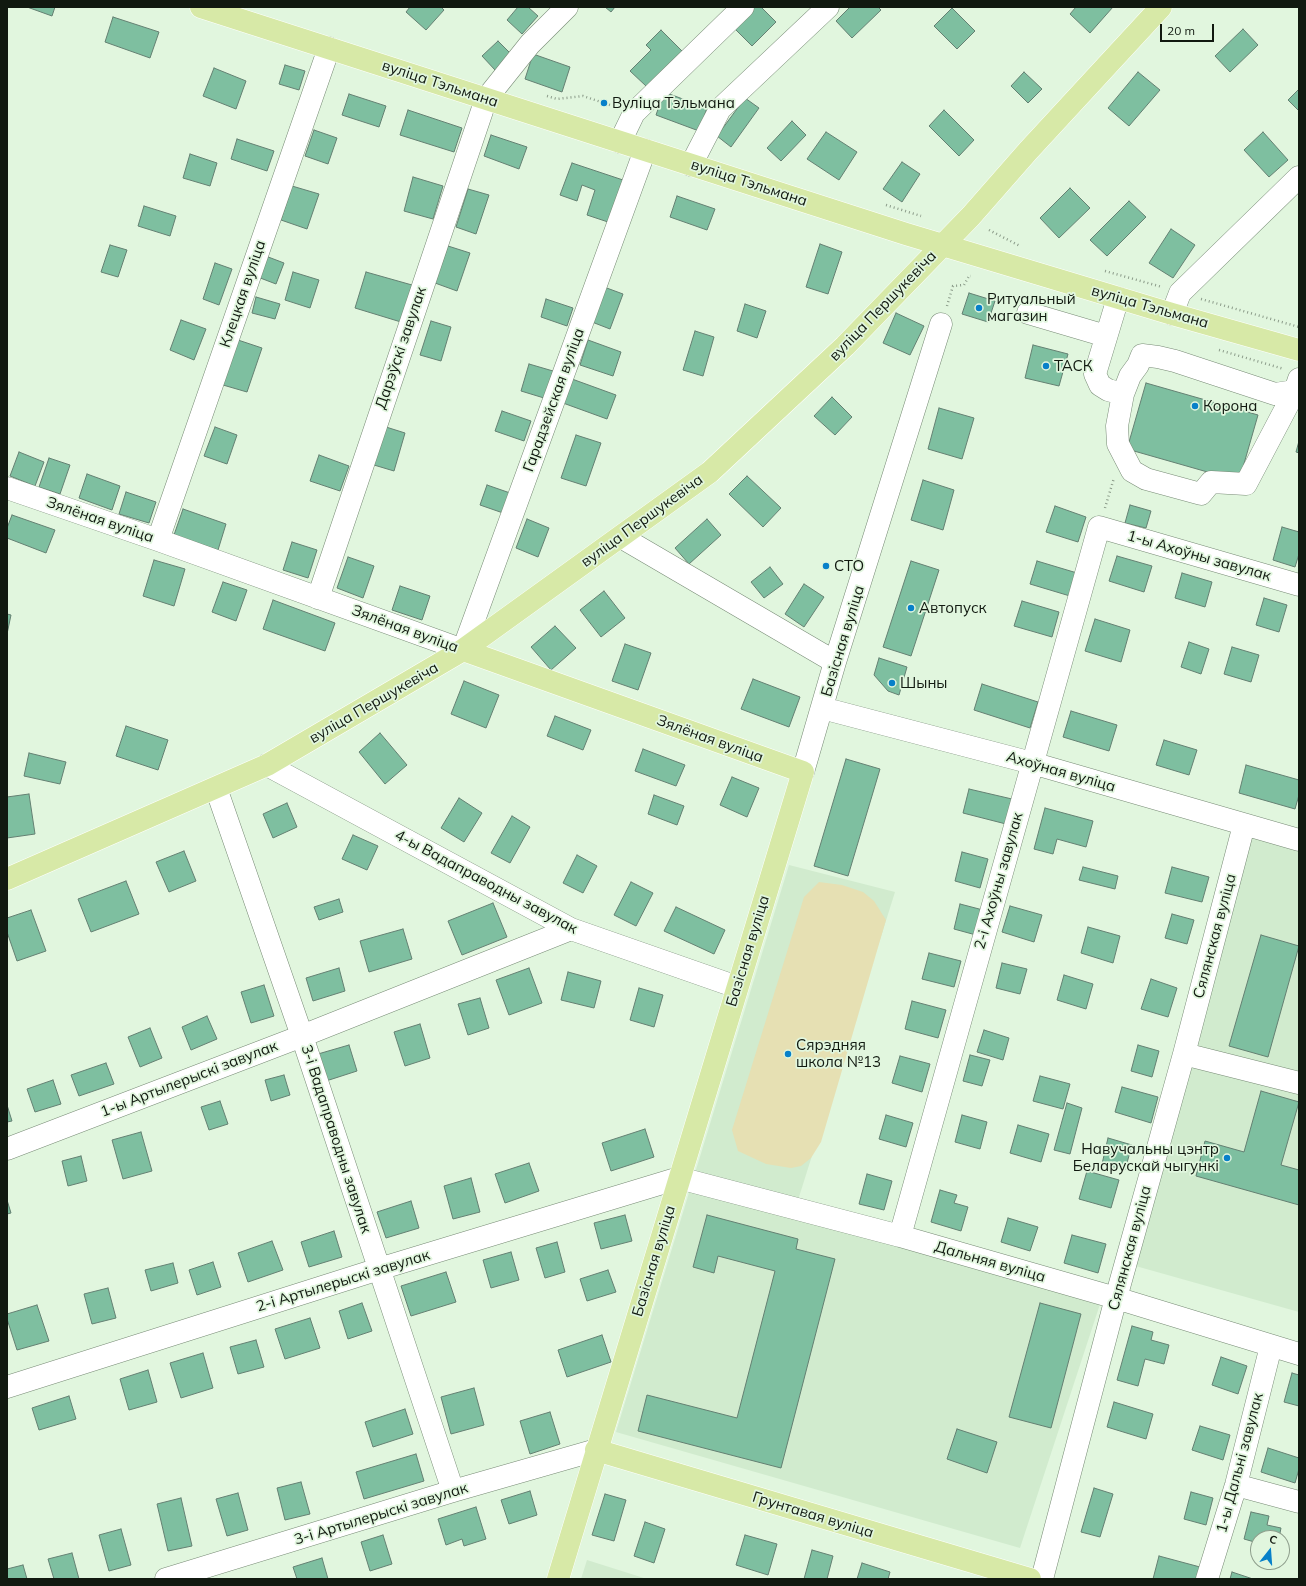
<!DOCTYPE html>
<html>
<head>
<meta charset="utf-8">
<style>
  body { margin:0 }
  #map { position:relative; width:1306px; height:1586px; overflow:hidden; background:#e1f6de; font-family:Mulish,sans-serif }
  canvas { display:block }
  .frame { position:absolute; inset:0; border:8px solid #111910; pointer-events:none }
  .north { position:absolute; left:1250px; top:1530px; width:40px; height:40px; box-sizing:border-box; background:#e1f6de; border:1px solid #8e9e8c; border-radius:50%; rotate:17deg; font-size:11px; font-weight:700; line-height:16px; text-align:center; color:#111910 }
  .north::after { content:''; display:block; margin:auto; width:14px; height:18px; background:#0780c9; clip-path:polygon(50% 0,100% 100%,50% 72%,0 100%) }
  .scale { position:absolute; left:1160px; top:24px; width:54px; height:18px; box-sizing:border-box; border:2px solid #111910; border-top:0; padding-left:5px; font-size:12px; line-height:14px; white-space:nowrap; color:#111910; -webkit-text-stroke:3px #e1f6de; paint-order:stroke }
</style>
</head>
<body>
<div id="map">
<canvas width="1306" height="1586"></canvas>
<div class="frame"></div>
<div class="north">С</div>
<div class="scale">20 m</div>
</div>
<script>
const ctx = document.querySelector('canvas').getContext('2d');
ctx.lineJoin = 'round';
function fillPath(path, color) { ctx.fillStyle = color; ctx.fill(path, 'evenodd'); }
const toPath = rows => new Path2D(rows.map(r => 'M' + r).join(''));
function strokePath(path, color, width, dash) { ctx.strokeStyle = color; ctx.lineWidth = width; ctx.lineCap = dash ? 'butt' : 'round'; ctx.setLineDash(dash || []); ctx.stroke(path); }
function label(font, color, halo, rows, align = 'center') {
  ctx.font = font + ' Mulish,sans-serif'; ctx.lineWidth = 3.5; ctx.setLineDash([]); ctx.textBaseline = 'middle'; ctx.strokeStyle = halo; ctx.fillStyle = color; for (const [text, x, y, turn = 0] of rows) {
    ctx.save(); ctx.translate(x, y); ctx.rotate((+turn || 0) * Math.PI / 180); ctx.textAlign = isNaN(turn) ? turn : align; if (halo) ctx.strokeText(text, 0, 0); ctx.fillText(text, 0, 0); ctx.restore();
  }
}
const built = toPath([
  [1244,825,1299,840,1299,1312,1125,1263],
  [789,865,895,892,793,1216,1102,1298,1020,1548,616,1432],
  [587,1560,647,1579,581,1579]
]);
const green = toPath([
  [819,882,842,885,863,892,874,901,886,920,821,1142,811,1158,801,1166,791,1168,766,1164,738,1151,732,1130,804,897]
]);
const building = toPath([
  [27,7,55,7,52,16,27,7],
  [410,7,441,7,444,10,426,30,406,12,410,7],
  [518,7,528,7,538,16,522,34,507,20,518,7],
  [605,7,615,7,611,12,605,7],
  [754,7,761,7,776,22,752,46,734,28,754,7],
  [850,7,878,7,881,10,852,38,836,21,850,7],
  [1076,7,1113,7,1090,33,1070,14,1076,7],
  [952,8,975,31,957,49,934,26,952,8],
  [113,17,159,32,150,58,105,42,113,17],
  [1243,29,1258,45,1230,72,1215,56,1243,29],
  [661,30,682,51,646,86,630,71,651,50,646,45,661,30],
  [498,41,511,54,495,70,482,56,498,41],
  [533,54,570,67,562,92,525,79,533,54],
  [285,65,305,71,299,90,279,84,285,65],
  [214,68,246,81,236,109,203,96,214,68],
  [1024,72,1042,89,1028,103,1011,86,1024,72],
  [1138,72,1160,90,1129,126,1108,108,1138,72],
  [1299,89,1299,111,1288,100,1299,89],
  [664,92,707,108,699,131,656,115,664,92],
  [349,94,386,106,379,127,342,115,349,94],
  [745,98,759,108,731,147,717,136,745,98],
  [408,110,462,128,454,152,400,135,408,110],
  [944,110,974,140,959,156,929,126,944,110],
  [792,121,806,135,781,161,767,148,792,121],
  [314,130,337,138,328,164,305,156,314,130],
  [826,132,857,152,839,180,807,159,826,132],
  [1263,132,1288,160,1269,177,1244,150,1263,132],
  [491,135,527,147,519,169,484,156,491,135],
  [237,139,274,151,267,171,231,159,237,139],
  [190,154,217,163,210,186,183,178,190,154],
  [902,162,920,174,902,202,883,189,902,162],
  [572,163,623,180,608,222,587,215,595,190,582,185,577,201,560,195,572,163],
  [413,177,443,186,433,219,404,211,413,177],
  [292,186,319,194,307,229,281,220,292,186],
  [1070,188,1090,208,1059,238,1040,218,1070,188],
  [468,189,489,195,476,234,456,227,468,189],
  [677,196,715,209,707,230,670,217,677,196],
  [1129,201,1146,217,1107,256,1090,240,1129,201],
  [144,206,176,216,170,236,138,226,144,206],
  [1171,229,1195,245,1173,278,1149,263,1171,229],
  [820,244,842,252,828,294,806,287,820,244],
  [110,245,127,250,118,277,101,272,110,245],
  [448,246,470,253,457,291,435,283,448,246],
  [263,255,284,263,276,284,255,276,263,255],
  [215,263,232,269,219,305,203,299,215,263],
  [293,272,319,280,310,308,285,300,293,272],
  [366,272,412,285,401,322,355,308,366,272],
  [604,287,623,294,610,329,592,322,604,287],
  [969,293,995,301,988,322,962,314,969,293],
  [256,297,280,304,275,319,252,313,256,297],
  [546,299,573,308,567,326,541,317,546,299],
  [745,304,766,311,757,338,737,331,745,304],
  [896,313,924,326,910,355,883,343,896,313],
  [181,320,206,329,194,360,170,350,181,320],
  [431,321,451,327,441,361,420,355,431,321],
  [695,331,714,337,703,376,683,370,695,331],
  [238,340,262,348,247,392,223,385,238,340],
  [588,340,621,352,613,376,580,365,588,340],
  [1033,345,1068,354,1059,386,1025,378,1033,345],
  [529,364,553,371,544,398,521,391,529,364],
  [572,379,616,395,607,419,563,403,572,379],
  [1146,383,1258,415,1239,481,1127,449,1146,383],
  [832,397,852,417,835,435,814,416,832,397],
  [939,408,974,418,962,459,928,449,939,408],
  [502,411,531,421,524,441,495,431,502,411],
  [215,427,237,435,227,464,204,456,215,427],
  [386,427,405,433,394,471,374,465,386,427],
  [576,435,601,443,586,486,561,478,576,435],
  [1299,441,1299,453,1296,452,1299,441],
  [19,452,44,462,35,486,10,476,19,452],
  [319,455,349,466,340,491,310,481,319,455],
  [49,458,70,465,60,494,39,487,49,458],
  [87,474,120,486,112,510,79,498,87,474],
  [747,476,781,508,763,527,729,494,747,476],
  [923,480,954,490,943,530,911,520,923,480],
  [487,485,513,494,506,514,480,505,487,485],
  [126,492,156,502,149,523,119,514,126,492],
  [1130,505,1151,511,1146,528,1125,523,1130,505],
  [1055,506,1086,517,1078,542,1046,532,1055,506],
  [183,509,226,524,218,550,174,535,183,509],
  [12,515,55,530,46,553,7,538,7,528,12,515],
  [527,519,549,528,538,557,516,548,527,519],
  [707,519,721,535,689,564,675,548,707,519],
  [1282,527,1299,532,1299,554,1295,567,1273,560,1282,527],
  [292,542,317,550,308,578,283,570,292,542],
  [1117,556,1152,566,1144,592,1109,581,1117,556],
  [348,557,374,566,363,598,337,588,348,557],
  [154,560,185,569,174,606,143,596,154,560],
  [911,561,939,570,911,656,883,647,911,561],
  [1037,561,1077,573,1070,596,1030,584,1037,561],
  [770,567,783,584,764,598,751,582,770,567],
  [1182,573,1212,582,1205,607,1175,598,1182,573],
  [223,582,247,590,236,621,212,612,223,582],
  [804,584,824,597,804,627,785,614,804,584],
  [400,586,430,596,422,620,392,610,400,586],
  [604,591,625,618,601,637,580,610,604,591],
  [1264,598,1287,605,1279,632,1256,625,1264,598],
  [273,600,335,623,325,651,263,629,273,600],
  [1022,601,1059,612,1052,637,1014,626,1022,601],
  [7,614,11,615,7,634,7,614],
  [1095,619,1130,630,1121,662,1085,651,1095,619],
  [555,626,576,648,551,670,531,647,555,626],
  [1189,642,1209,649,1201,674,1181,667,1189,642],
  [625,644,651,653,638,690,612,681,625,644],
  [1232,647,1259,655,1251,682,1224,674,1232,647],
  [879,658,907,667,899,695,888,691,874,675,879,658],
  [753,679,800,697,789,727,741,709,753,679],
  [464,681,499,695,486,728,451,714,464,681],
  [982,684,1038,702,1030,728,974,710,982,684],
  [1071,711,1117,725,1109,751,1063,737,1071,711],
  [555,716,591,730,583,750,547,736,555,716],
  [126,726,168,740,158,770,116,756,126,726],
  [380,733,407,765,385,784,359,752,380,733],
  [1164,740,1197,750,1189,775,1156,765,1164,740],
  [643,749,685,765,676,786,635,771,643,749],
  [29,753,66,762,60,784,24,776,29,753],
  [846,759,880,769,848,876,814,866,846,759],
  [1246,765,1299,780,1299,795,1295,809,1239,793,1246,765],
  [732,777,759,788,747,817,720,805,732,777],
  [969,789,1012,799,1006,824,963,813,969,789],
  [29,794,35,834,7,838,7,797,29,794],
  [654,795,684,806,677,825,648,814,654,795],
  [459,798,482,813,464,842,441,828,459,798],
  [287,803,297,827,273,838,263,814,287,803],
  [1045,808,1093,821,1086,847,1057,839,1053,854,1034,849,1045,808],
  [512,816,530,827,510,863,491,853,512,816],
  [353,835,378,846,367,870,342,859,353,835],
  [184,851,196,881,169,892,156,862,184,851],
  [962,852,988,859,980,888,955,881,962,852],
  [577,855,597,866,583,893,563,883,577,855],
  [1083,867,1118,876,1115,889,1079,880,1083,867],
  [1172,867,1209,877,1202,902,1165,893,1172,867],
  [126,881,139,914,91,932,78,899,126,881],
  [631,882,653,893,636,926,614,915,631,882],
  [339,899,343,912,319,920,314,907,339,899],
  [493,903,507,937,462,955,448,921,493,903],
  [960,904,983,910,976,935,954,929,960,904],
  [1010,906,1042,915,1034,942,1002,932,1010,906],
  [676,907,725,930,714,954,664,931,676,907],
  [31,910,46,951,17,961,7,932,7,918,31,910],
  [1172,914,1194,920,1187,944,1165,938,1172,914],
  [1088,927,1120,936,1113,963,1081,953,1088,927],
  [403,929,412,959,369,972,360,941,403,929],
  [1261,935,1299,946,1268,1057,1229,1046,1261,935],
  [929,953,961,961,954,987,922,979,929,953],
  [1002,963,1027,969,1020,994,996,988,1002,963],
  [339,968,345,991,313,1001,306,978,339,968],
  [529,968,542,1003,509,1015,496,980,529,968],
  [568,972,601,981,594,1008,561,1000,568,972],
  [1064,975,1093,984,1086,1009,1057,1000,1064,975],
  [1151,979,1177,988,1168,1017,1141,1009,1151,979],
  [264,985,274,1016,251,1023,241,992,264,985],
  [639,988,663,995,654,1027,630,1020,639,988],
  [480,998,489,1028,468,1035,458,1004,480,998],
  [912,1001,946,1010,938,1038,905,1029,912,1001],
  [207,1016,217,1039,191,1050,182,1027,207,1016],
  [420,1024,430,1058,405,1066,394,1032,420,1024],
  [150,1028,162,1058,140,1067,128,1037,150,1028],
  [984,1030,1009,1038,1003,1060,977,1052,984,1030],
  [349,1045,357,1071,326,1081,318,1054,349,1045],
  [1138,1045,1159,1051,1152,1077,1131,1071,1138,1045],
  [970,1055,990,1060,982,1086,963,1081,970,1055],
  [900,1056,930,1064,922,1092,892,1083,900,1056],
  [106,1063,114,1084,79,1096,71,1075,106,1063],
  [284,1075,290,1095,271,1101,265,1080,284,1075],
  [1040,1076,1070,1084,1063,1109,1033,1101,1040,1076],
  [53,1080,61,1104,35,1112,27,1089,53,1080],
  [1122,1087,1158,1097,1151,1123,1115,1112,1122,1087],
  [1261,1091,1299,1102,1281,1165,1299,1170,1299,1205,1196,1176,1205,1141,1244,1152,1261,1091],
  [220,1101,228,1124,209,1130,201,1107,220,1101],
  [1067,1103,1082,1108,1070,1154,1054,1150,1067,1103],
  [7,1105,12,1121,7,1122,7,1105],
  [886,1115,913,1123,906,1147,879,1139,886,1115],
  [962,1115,987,1122,980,1149,955,1142,962,1115],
  [1018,1125,1049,1134,1041,1162,1010,1153,1018,1125],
  [645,1129,654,1157,611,1171,602,1143,645,1129],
  [141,1132,152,1171,123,1179,112,1140,141,1132],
  [1108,1138,1132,1145,1125,1170,1102,1164,1108,1138],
  [81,1156,87,1181,68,1186,62,1161,81,1156],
  [529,1163,539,1191,505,1203,495,1174,529,1163],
  [1087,1171,1119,1180,1111,1208,1079,1199,1087,1171],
  [867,1174,892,1181,884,1210,859,1204,867,1174],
  [471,1178,480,1212,453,1219,444,1186,471,1178],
  [940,1190,957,1195,954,1203,968,1207,961,1231,931,1222,940,1190],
  [7,1200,11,1213,7,1214,7,1200],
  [411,1201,419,1228,386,1238,377,1212,411,1201],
  [625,1215,632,1241,601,1249,594,1223,625,1215],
  [707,1215,798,1239,796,1249,835,1259,781,1468,638,1431,647,1395,737,1418,775,1271,718,1256,714,1273,693,1267,707,1215],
  [1008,1218,1038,1227,1030,1251,1001,1242,1008,1218],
  [334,1231,342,1257,309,1267,301,1242,334,1231],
  [1072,1235,1106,1244,1098,1273,1064,1263,1072,1235],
  [272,1241,283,1270,248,1282,238,1253,272,1241],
  [557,1242,565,1272,545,1278,536,1248,557,1242],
  [511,1252,519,1280,491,1288,483,1260,511,1252],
  [213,1262,221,1287,197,1295,189,1270,213,1262],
  [173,1263,178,1283,151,1291,145,1270,173,1263],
  [608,1270,616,1292,587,1301,580,1279,608,1270],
  [446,1272,456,1302,411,1316,401,1286,446,1272],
  [108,1288,116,1318,92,1324,84,1294,108,1288],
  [362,1303,372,1331,348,1339,339,1311,362,1303],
  [1040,1303,1081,1314,1051,1428,1009,1417,1040,1303],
  [37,1305,49,1341,17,1350,7,1319,7,1314,37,1305],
  [310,1318,320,1348,285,1359,275,1329,310,1318],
  [1132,1326,1153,1332,1151,1340,1169,1345,1164,1364,1145,1359,1138,1386,1117,1380,1132,1326],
  [602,1335,611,1362,567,1377,558,1350,602,1335],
  [256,1340,264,1367,238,1374,230,1347,256,1340],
  [203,1353,213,1388,181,1398,170,1363,203,1353],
  [1221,1357,1247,1366,1238,1394,1212,1385,1221,1357],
  [148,1370,157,1402,129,1410,120,1379,148,1370],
  [1292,1373,1299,1375,1299,1406,1284,1402,1292,1373],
  [474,1388,484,1425,451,1434,441,1397,474,1388],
  [69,1396,76,1419,39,1430,32,1408,69,1396],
  [1114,1402,1153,1414,1146,1439,1107,1427,1114,1402],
  [405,1409,413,1434,373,1447,365,1422,405,1409],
  [550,1412,560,1444,530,1454,520,1421,550,1412],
  [1200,1426,1230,1435,1223,1460,1192,1450,1200,1426],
  [957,1429,997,1442,987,1473,947,1459,957,1429],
  [1268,1448,1299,1458,1299,1469,1295,1483,1261,1472,1268,1448],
  [416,1454,424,1481,364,1499,356,1472,416,1454],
  [301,1482,310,1514,285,1520,277,1488,301,1482],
  [1094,1488,1113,1494,1100,1537,1081,1532,1094,1488],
  [530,1491,537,1515,509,1524,501,1500,530,1491],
  [1191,1492,1213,1498,1206,1525,1184,1519,1191,1492],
  [238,1493,248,1530,227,1536,216,1499,238,1493],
  [605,1494,626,1500,614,1541,592,1535,605,1494],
  [181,1498,192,1546,168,1551,157,1504,181,1498],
  [476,1507,486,1539,464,1546,462,1539,446,1545,438,1519,476,1507],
  [1251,1512,1269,1516,1267,1525,1281,1528,1279,1538,1258,1538,1258,1543,1244,1539,1251,1512],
  [645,1522,665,1529,654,1563,634,1556,645,1522],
  [121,1529,131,1565,109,1571,99,1535,121,1529],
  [383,1535,392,1564,370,1571,361,1542,383,1535],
  [745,1535,777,1544,768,1575,736,1565,745,1535],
  [812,1550,833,1556,827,1579,804,1579,812,1550],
  [72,1553,79,1579,54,1579,48,1559,72,1553],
  [1159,1556,1200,1567,1197,1579,1153,1579,1159,1556],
  [322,1558,328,1579,297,1579,293,1567,322,1558],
  [862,1563,890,1572,888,1579,857,1579,862,1563],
  [23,1565,27,1579,7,1579,7,1569,23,1565],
  [1232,1572,1253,1579,1230,1579,1232,1572]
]);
const path = toPath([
  [547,96,557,99,583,96,616,107],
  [886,205,921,216],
  [989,230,1020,246],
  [1105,271,1162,287],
  [1201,299,1299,327],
  [947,306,953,286,964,285,969,276,971,276],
  [1219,350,1284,369],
  [1105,508,1114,478]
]);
const minor = toPath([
  [620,142,634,113,743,7],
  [691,165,720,109,828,7],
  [1118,298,1095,374,1100,385,1108,390,1123,394],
  [1028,313,1106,336],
  [1172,314,1180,293,1299,177],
  [1295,391,1246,484,1211,482,1201,494,1146,479,1132,471,1118,444,1117,426,1123,394,1130,376,1138,365,1142,355,1158,357,1175,361,1275,394,1295,391,1299,379],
  [7,488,158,540,463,650,645,150],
  [621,537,835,662],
  [158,540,329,48],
  [318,598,486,99,530,44,567,7],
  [822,708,1032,763,1299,840],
  [267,765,571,929,737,987],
  [803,772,835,662,941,324],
  [216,788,302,1036,453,1491],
  [1184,1054,1299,1083],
  [7,1149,302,1036,571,929],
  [900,1236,1099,527,1299,585],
  [7,1387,379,1269,679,1178,900,1236,1116,1298,1299,1354],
  [1236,1485,1299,1502],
  [166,1579,453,1491,596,1450],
  [1042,1579,1116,1298,1184,1054,1244,825],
  [1207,1579,1236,1485,1271,1346]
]);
const major = toPath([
  [201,7,906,234,1172,314,1299,350],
  [463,650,803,772,558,1579],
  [7,879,267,765,463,650,710,472,845,346,971,216,1028,151,1161,7],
  [596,1450,1030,1579]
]);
const markers = [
  [604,103,4,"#0780c9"],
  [979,308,4,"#0780c9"],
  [1046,366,4,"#0780c9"],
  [1195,406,4,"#0780c9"],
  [826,566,4,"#0780c9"],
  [911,608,4,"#0780c9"],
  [892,683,4,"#0780c9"],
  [788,1054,4,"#0780c9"],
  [1227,1158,4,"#0780c9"]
];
const streetNames = [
  ["вуліца Тэльмана",440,84,18],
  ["вуліца Тэльмана",749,183,18],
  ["Клецкая вуліца",243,294,-71],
  ["вуліца Першукевіча",883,306,-46],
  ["вуліца Тэльмана",1150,307,16],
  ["Дарэўскі завулак",401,348,-71],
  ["Гарадзейская вуліца",554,400,-70],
  ["Зялёная вуліца",100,520,19],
  ["вуліца Першукевіча",642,521,-36],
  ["1-ы Ахоўны завулак",1199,556,16],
  ["Зялёная вуліца",405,629,20],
  ["Базісная вуліца",843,641,-73],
  ["вуліца Першукевіча",374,703,-30],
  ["Зялёная вуліца",710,739,20],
  ["Ахоўная вуліца",1061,772,16],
  ["2-і Ахоўны завулак",999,881,-74],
  ["4-ы Вадаправодны завулак",486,882,28],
  ["Сялянская вуліца",1215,936,-75],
  ["Базісная вуліца",748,951,-73],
  ["1-ы Артылерыскі завулак",189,1079,-21],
  ["3-і Вадаправодны завулак",336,1139,72],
  ["Сялянская вуліца",1130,1248,-75],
  ["Базісная вуліца",654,1261,-73],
  ["Дальняя вуліца",990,1262,16],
  ["2-і Артылерыскі завулак",343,1281,-17],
  ["1-ы Дальні завулак",1240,1463,-75],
  ["3-і Артылерыскі завулак",381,1514,-17],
  ["Грунтавая вуліца",813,1515,17]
];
const poiNames = [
  ["Вуліца Тэльмана",612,103],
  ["Ритуальный",987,299],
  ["магазин",987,316],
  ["ТАСК",1054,366],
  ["Корона",1203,406],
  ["СТО",834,566],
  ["Автопуск",919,608],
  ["Шыны",900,683],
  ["Сярэдняя",796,1045],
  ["школа №13",796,1062],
  ["Навучальны цэнтр",1219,1149,"right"],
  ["Беларускай чыгункі",1219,1166,"right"]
];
fillPath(built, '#d1ebce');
fillPath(green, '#e6e0b3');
fillPath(building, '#7ebfa0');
strokePath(building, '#648072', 1);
strokePath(minor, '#788b76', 23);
strokePath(major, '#fff', 23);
strokePath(path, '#8b9b89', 2.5, [1, 3]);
strokePath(minor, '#fff', 22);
strokePath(major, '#d7e9a7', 22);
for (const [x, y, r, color] of markers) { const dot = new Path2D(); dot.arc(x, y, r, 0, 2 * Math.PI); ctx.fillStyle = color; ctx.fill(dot); strokePath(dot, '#e1f6de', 1.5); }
label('15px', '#111910', '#e1f6de', streetNames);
label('15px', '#111910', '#e1f6de', poiNames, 'left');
</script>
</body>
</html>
